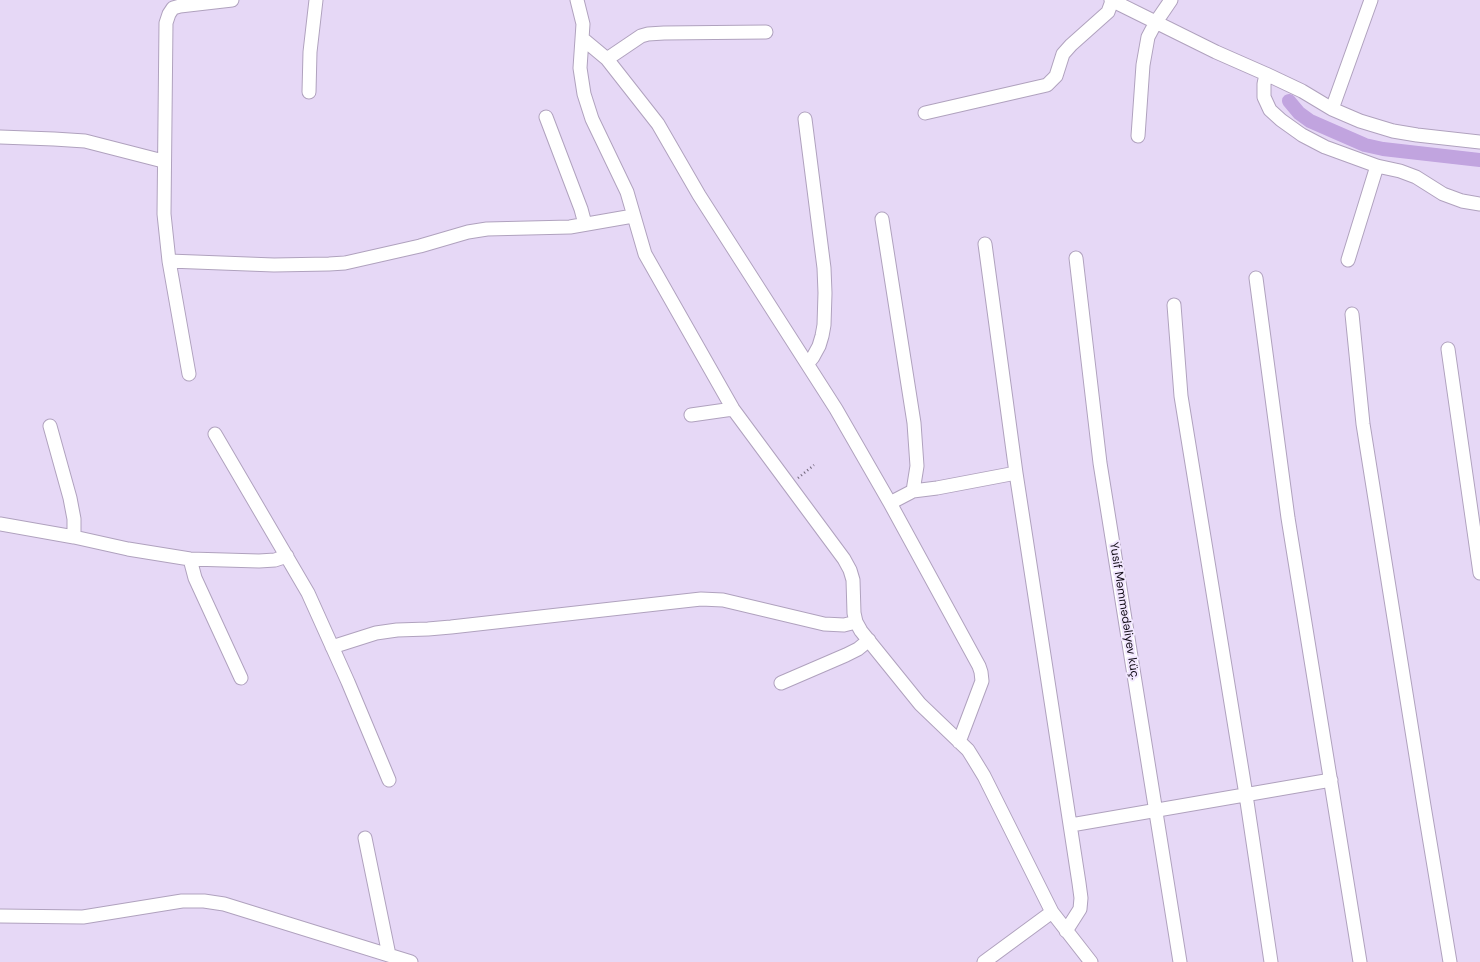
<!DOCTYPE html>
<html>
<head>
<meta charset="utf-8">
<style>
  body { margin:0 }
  canvas { display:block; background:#e6d8f6 }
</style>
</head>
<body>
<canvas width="1480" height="962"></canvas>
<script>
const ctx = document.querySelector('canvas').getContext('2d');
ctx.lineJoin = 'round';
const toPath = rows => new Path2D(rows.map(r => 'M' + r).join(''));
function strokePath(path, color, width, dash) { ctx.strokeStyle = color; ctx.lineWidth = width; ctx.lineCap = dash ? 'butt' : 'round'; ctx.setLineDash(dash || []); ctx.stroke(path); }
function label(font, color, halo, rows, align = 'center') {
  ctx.font = font + ' "DM Sans",sans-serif'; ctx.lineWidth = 4; ctx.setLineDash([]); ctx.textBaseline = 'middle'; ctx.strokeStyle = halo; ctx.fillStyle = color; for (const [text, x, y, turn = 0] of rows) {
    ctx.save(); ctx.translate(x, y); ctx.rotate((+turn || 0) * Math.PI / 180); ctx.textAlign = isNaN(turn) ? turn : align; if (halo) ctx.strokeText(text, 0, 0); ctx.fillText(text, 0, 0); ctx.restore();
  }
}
const canal = toPath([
  [1289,101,1299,113,1310,121,1365,145,1383,149,1480,160]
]);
const path = toPath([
  [798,478,814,465]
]);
const street = toPath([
  [577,0,583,24,580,68,584,94,592,119,627,192,645,254,733,409,844,559,850,570,853,580,854,613,856,622,861,631,920,704,968,750,973,758,984,776,1052,912,1091,962],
  [1111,0,1216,52,1266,74,1302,91,1332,109,1360,121,1393,131,1417,135,1480,142],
  [583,39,607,59,658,124,699,195,836,409,890,503,979,666,981,672,982,681,959,742],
  [607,59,641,36,648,34,664,33,766,32],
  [1266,74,1264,84,1264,97,1270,110,1281,120,1302,135,1325,147,1377,166,1400,171,1416,177,1443,194,1462,201,1480,204],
  [309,92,310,52,316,0],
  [1332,109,1371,0],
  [925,113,1047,85,1056,76,1063,54,1071,45,1108,12,1112,1],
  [546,117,581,209,585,224],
  [805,119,824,268,825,293,824,325,822,336,819,346,813,357,808,363],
  [1138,136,1143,65,1148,37,1156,22,1171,0],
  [0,137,54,139,85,141,163,161],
  [882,219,914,423,917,466,913,491,890,503],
  [985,244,1016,473,1079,883,1081,898,1080,909,1066,931],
  [1076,258,1100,463,1180,962],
  [1348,260,1377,166],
  [169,261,274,265,329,264,345,263,420,246,468,232,487,229,570,227,633,216],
  [1256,278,1288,518,1360,962],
  [1174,305,1181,396,1246,795,1271,962],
  [1352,314,1363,424,1424,806,1450,962],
  [1448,349,1480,573],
  [189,374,169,261,164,214,166,23,169,14,173,8,180,6,232,0],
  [691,415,733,409],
  [50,426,70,498,74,519,74,537],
  [215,434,308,593,348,682,389,780],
  [913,491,937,488,1016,473],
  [0,524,74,537,128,549,190,559,259,561,275,560,287,556],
  [190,559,195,578,241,678],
  [332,647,376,633,397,630,428,629,451,627,701,599,723,600,824,624,844,625,856,622],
  [781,683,846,655,858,649,869,640],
  [1071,825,1331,780],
  [365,838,389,955],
  [0,916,83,917,182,901,204,901,224,904,411,962],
  [984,962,1052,912]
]);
const streetNames = [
  ["Yusif Məmmədəliyev küç.",1124,611,81]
];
strokePath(canal, '#c1a4df', 14);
strokePath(street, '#b0a2be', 15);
strokePath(path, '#71687b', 2.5, [1, 3]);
strokePath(street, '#fff', 13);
label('12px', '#100b15', '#f2e7ff', streetNames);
</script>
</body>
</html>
